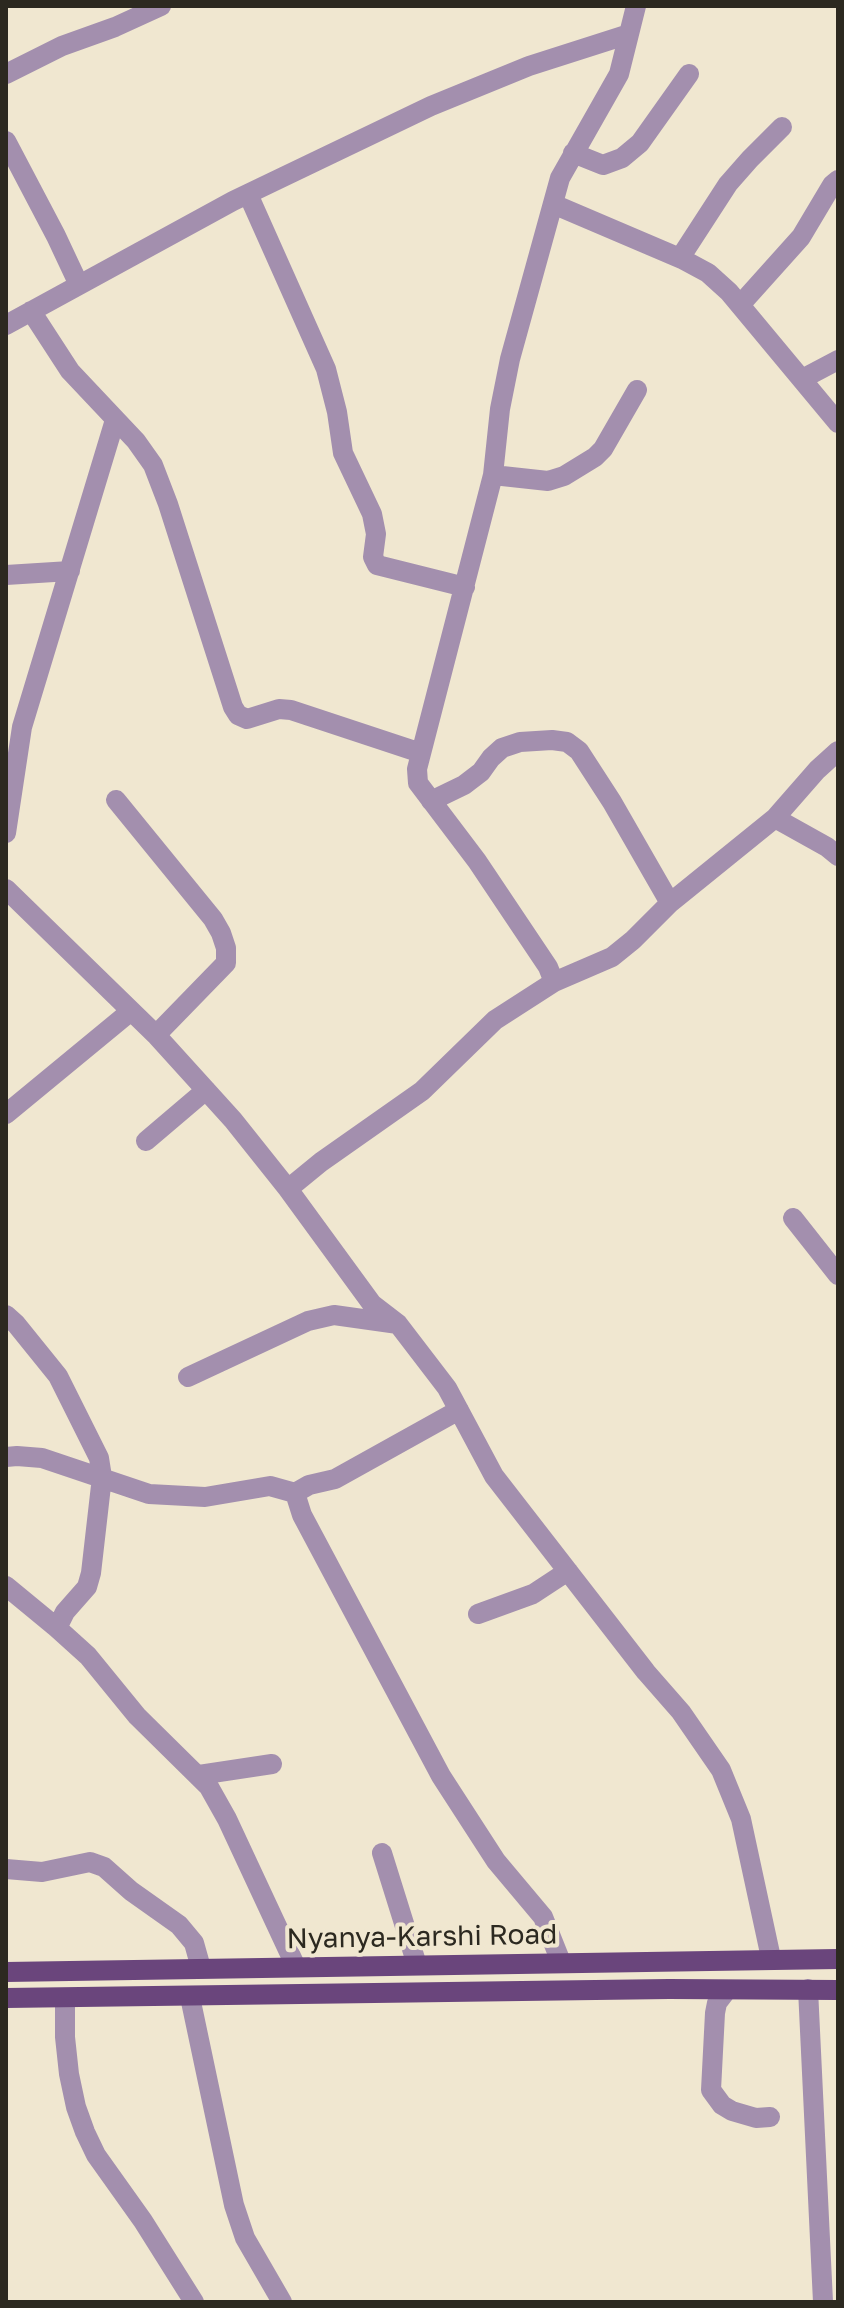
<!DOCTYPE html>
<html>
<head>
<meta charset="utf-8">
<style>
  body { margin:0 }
  #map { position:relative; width:844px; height:2308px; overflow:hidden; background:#f0e7d0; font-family:"Golos Text",sans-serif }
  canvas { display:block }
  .frame { position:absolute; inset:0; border:8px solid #2c2920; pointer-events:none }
</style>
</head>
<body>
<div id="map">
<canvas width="844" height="2308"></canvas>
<div class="frame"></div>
</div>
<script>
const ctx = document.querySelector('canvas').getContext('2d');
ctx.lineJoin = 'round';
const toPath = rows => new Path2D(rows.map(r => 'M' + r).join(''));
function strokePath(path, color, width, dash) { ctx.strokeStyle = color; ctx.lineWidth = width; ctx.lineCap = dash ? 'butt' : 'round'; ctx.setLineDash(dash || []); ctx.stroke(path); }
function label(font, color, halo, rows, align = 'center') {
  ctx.font = font + ' "Golos Text",sans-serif'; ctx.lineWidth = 8; ctx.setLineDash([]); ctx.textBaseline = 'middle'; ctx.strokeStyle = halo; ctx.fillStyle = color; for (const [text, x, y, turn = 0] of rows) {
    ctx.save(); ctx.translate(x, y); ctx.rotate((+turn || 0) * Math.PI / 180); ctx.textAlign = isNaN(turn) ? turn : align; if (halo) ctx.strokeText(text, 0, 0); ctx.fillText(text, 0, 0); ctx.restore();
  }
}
const minor = toPath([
  [6,74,62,46,115,27,161,6],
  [6,141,56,236,79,285],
  [573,153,603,165,622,158,640,143,689,74],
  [248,194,326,369,337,412,343,453,372,514,376,534,373,557,377,565,465,587],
  [553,204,682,259,708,273,729,292,838,423],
  [680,258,728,184,750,159,782,127],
  [740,305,801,237,832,185,838,180],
  [31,311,70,371,136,441,153,465,168,504,233,707,238,715,247,719,279,709,291,710,421,753],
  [6,325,233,201,431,106,529,66,629,34],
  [802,379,838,360],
  [493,475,548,481,564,476,595,457,603,449,637,390],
  [6,575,70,571],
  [116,800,213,919,221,933,226,948,226,963,156,1035],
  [431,801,464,785,481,772,491,758,502,748,520,742,552,740,567,742,579,751,612,802,670,903],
  [775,818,827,847,838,856],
  [6,833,22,727,115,420],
  [6,889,156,1035,233,1120,288,1189,372,1304,398,1324,447,1388,494,1476,646,1672,681,1712,721,1770,741,1819,771,1958],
  [554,982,548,967,477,861,418,783,417,769,493,475,500,409,510,359,560,178,619,74,636,6],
  [6,1114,131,1011],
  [146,1141,206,1090],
  [288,1189,321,1162,422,1091,495,1020,554,982,612,957,633,940,670,903,775,818,817,770,838,751],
  [793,1218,838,1275],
  [6,1315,16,1324,58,1376,99,1458,102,1477,91,1573,87,1587,65,1612,57,1628],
  [188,1377,308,1321,334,1315,398,1324],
  [459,1410,335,1479,309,1485,295,1493,302,1515,441,1776,496,1861,543,1917,561,1962],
  [6,1457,17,1456,42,1458,149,1494,205,1497,270,1486,295,1493],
  [6,1586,57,1628,88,1656,137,1716,209,1787,227,1819,296,1967],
  [478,1614,533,1594,568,1571],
  [199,1775,272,1764],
  [382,1853,417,1965],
  [6,1869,42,1872,90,1862,104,1867,131,1891,179,1925,194,1943,201,1968],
  [808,1989,823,2302],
  [727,1990,717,2003,715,2013,711,2090,722,2105,732,2111,756,2118,770,2117],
  [190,1997,234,2205,245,2238,282,2302],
  [65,1998,65,2037,69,2074,76,2107,85,2132,96,2155,143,2221,194,2302]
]);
const major = toPath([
  [6,1972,838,1959],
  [6,1998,669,1989,838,1990]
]);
const streetNames = [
  ["Nyanya-Karshi Road",422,1937,-1]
];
strokePath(minor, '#a38fae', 20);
strokePath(major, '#6a457c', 20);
label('28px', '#2c2920', '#f0e7d0', streetNames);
</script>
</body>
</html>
